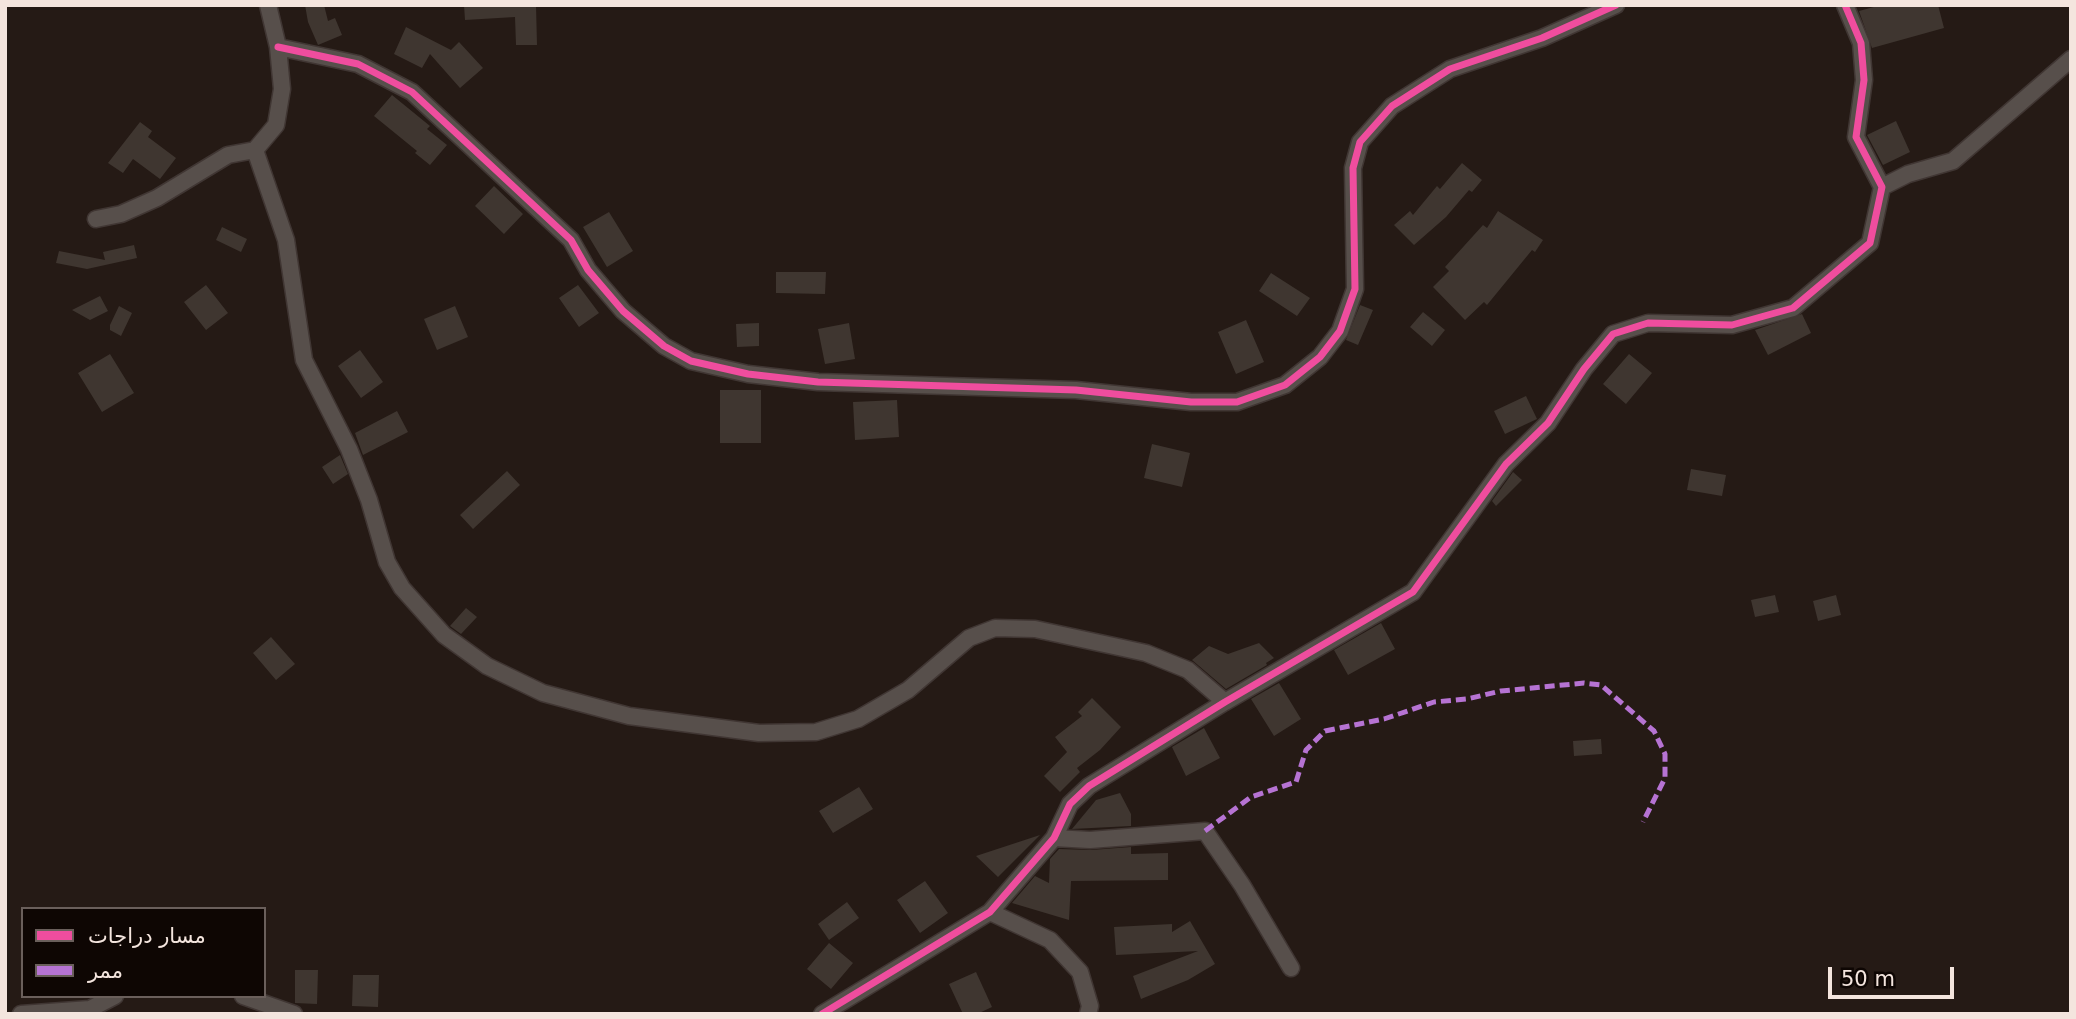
<!DOCTYPE html>
<html>
<head>
<meta charset="utf-8">
<style>
  body { margin:0 }
  #map { position:relative; width:2076px; height:1019px; overflow:hidden; background:#251a15; font-family:"DejaVu Sans","Noto Sans Arabic",sans-serif }
  canvas { display:block }
  .frame { position:absolute; inset:0; border:7px solid #f4e5de; pointer-events:none }
  .legend { position:absolute; left:21px; top:907px; width:245px; height:91px; box-sizing:border-box; background:#0e0603; border:2px solid #6a5f5b; margin:0; padding:9px 12px; list-style:none; font-size:21px; color:#f4e5de }
  .legend li { display:flex; align-items:center; gap:14px; height:35px }
  .legend b { width:35px; border:2px solid #6a5f5b }
  .scale { position:absolute; left:1828px; top:967px; width:126px; height:32px; box-sizing:border-box; border:4px solid #f4e5de; border-top:0; padding-left:9px; font-size:21px; line-height:24px; white-space:nowrap; color:#f4e5de; -webkit-text-stroke:5px #0e0603; paint-order:stroke }
</style>
</head>
<body>
<div id="map">
<canvas width="2076" height="1019"></canvas>
<div class="frame"></div>
<ul class="legend">
<li><b style="height:9px;background:#ef4d9e"></b>مسار دراجات</li>
<li><b style="height:9px;background:#b673d3"></b>ممر</li>
</ul>
<div class="scale">50 m</div>
</div>
<script>
const ctx = document.querySelector('canvas').getContext('2d');
ctx.lineJoin = 'round';
function fillPath(path, color) { ctx.fillStyle = color; ctx.fill(path, 'evenodd'); }
const toPath = rows => new Path2D(rows.map(r => 'M' + r).join(''));
function strokePath(path, color, width, dash) { ctx.strokeStyle = color; ctx.lineWidth = width; ctx.lineCap = dash ? 'butt' : 'round'; ctx.setLineDash(dash || []); ctx.stroke(path); }
const building = toPath([
  [305,5,324,5,328,21,335,18,342,35,318,45,308,22],
  [464,5,536,5,537,45,516,45,515,17,465,20],
  [1881,5,1938,5,1944,28,1872,48,1859,11],
  [406,27,451,50,459,42,483,68,460,88,430,54,422,68,394,54],
  [392,95,430,126,427,129,447,145,430,165,415,153,417,151,374,116],
  [1896,121,1910,152,1883,165,1867,135],
  [140,122,152,131,148,137,176,158,160,179,133,159,123,173,108,163],
  [1462,163,1482,180,1472,192,1469,190,1446,217,1414,245,1394,225,1410,211,1413,215,1437,186,1440,189],
  [494,186,523,214,504,234,475,206],
  [1498,211,1543,240,1535,252,1532,250,1487,305,1484,302,1465,320,1433,287,1449,271,1445,267,1483,225,1487,228],
  [609,212,633,251,607,267,583,227],
  [222,227,247,239,241,252,216,240],
  [134,245,137,258,87,269,56,263,59,251,105,260,103,252],
  [776,272,826,272,825,294,776,293],
  [1271,273,1310,298,1297,316,1259,291],
  [206,285,228,313,206,330,184,302],
  [578,285,599,313,579,327,559,298],
  [100,296,108,311,90,320,72,310],
  [1360,305,1373,310,1358,345,1346,340],
  [119,306,132,313,121,336,110,330,110,325],
  [455,306,468,337,437,350,424,319],
  [1423,312,1445,330,1432,346,1410,327],
  [1802,314,1811,333,1768,355,1755,330],
  [1246,320,1264,362,1236,374,1218,332],
  [759,323,759,346,737,347,736,324],
  [849,323,855,359,825,364,818,329],
  [360,350,383,382,361,398,338,366],
  [110,354,134,393,102,412,78,373],
  [1629,354,1652,373,1626,404,1603,384],
  [720,390,761,390,761,443,720,443],
  [1526,396,1537,419,1505,434,1494,411],
  [897,400,899,437,855,440,853,402],
  [397,411,408,432,363,455,355,433],
  [1152,444,1190,453,1182,487,1144,478],
  [340,455,348,474,333,484,322,467],
  [1691,469,1726,475,1722,496,1687,490],
  [507,471,520,485,473,529,460,515],
  [1513,472,1522,480,1496,506,1492,501],
  [1775,595,1779,612,1755,617,1751,600],
  [1836,595,1841,615,1818,621,1813,601],
  [466,608,477,617,461,634,450,626],
  [1381,623,1395,649,1348,675,1334,650],
  [271,637,295,664,276,680,253,653],
  [1259,643,1274,658,1266,663,1267,665,1226,689,1192,660,1209,646,1228,654],
  [1279,683,1301,719,1274,736,1251,699],
  [1092,698,1121,727,1100,750,1077,768,1080,772,1060,792,1044,776,1067,752,1055,737,1082,716,1078,712],
  [1204,728,1220,758,1186,776,1172,747],
  [1601,739,1602,754,1574,756,1573,741],
  [859,787,873,809,833,833,819,811],
  [1120,793,1131,814,1131,826,1072,829,1096,800],
  [1040,835,998,877,976,856],
  [1131,847,1131,854,1168,853,1168,880,1071,881,1069,920,1012,903,1035,876,1049,883,1050,859,1059,849,1091,850],
  [925,881,948,913,920,933,897,900],
  [847,902,859,918,829,940,818,924],
  [1190,921,1215,964,1188,980,1141,999,1133,976,1198,951,1116,955,1114,927,1172,924,1172,932],
  [829,943,853,963,831,989,807,969],
  [295,970,318,970,317,1004,295,1003],
  [976,972,992,1007,977,1014,963,1014,949,984],
  [353,975,379,975,378,1007,352,1006]
]);
const street = toPath([
  [278,47,358,64,412,92,571,240,588,270,623,311,664,346,691,361,748,374,818,382,1076,390,1191,402,1237,402,1285,385,1320,357,1340,331,1355,289,1353,168,1360,142,1392,106,1450,69,1542,38,1616,5],
  [255,150,276,125,282,89,278,47,268,5],
  [1882,187,1908,174,1953,161,2071,59],
  [96,219,121,214,157,198,228,155,255,150,286,240,304,360,349,449,369,500,387,562,402,588,444,635,487,666,543,693,629,716,759,733,816,732,858,719,908,690,969,638,995,628,1035,629,1146,653,1188,670,1225,702],
  [1054,838,1090,840,1205,831,1242,885,1291,968],
  [990,912,1050,940,1080,972,1090,1006,1088,1014],
  [243,996,294,1014],
  [21,1014,90,1009,115,996],
  [822,1014,990,912,1054,838,1070,804,1089,786,1225,702,1413,592,1506,464,1548,423,1584,369,1613,334,1648,323,1732,325,1793,308,1870,243,1882,187,1856,137,1864,80,1861,43,1845,5]
]);
const quiet = toPath([
  [1205,831,1251,797,1296,782,1306,750,1325,731,1384,719,1434,702,1467,699,1501,691,1584,683,1601,685,1654,731,1665,754,1665,778,1643,822]
]);
const cycleway = toPath([
  [278,47,358,64,412,92,571,240,588,270,623,311,664,346,691,361,748,374,818,382,1076,390,1191,402,1237,402,1285,385,1320,357,1340,331,1355,289,1353,168,1360,142,1392,106,1450,69,1542,38,1616,5],
  [822,1014,990,912,1054,838,1070,804,1089,786,1225,702,1413,592,1506,464,1548,423,1584,369,1613,334,1648,323,1732,325,1793,308,1870,243,1882,187,1856,137,1864,80,1861,43,1845,5]
]);
fillPath(building, '#3f3630');
strokePath(street, '#403633', 19);
strokePath(street, '#574f4b', 16);
strokePath(quiet, '#b673d3', 5, [10, 5]);
strokePath(cycleway, '#ef4d9e', 7);
</script>
</body>
</html>
